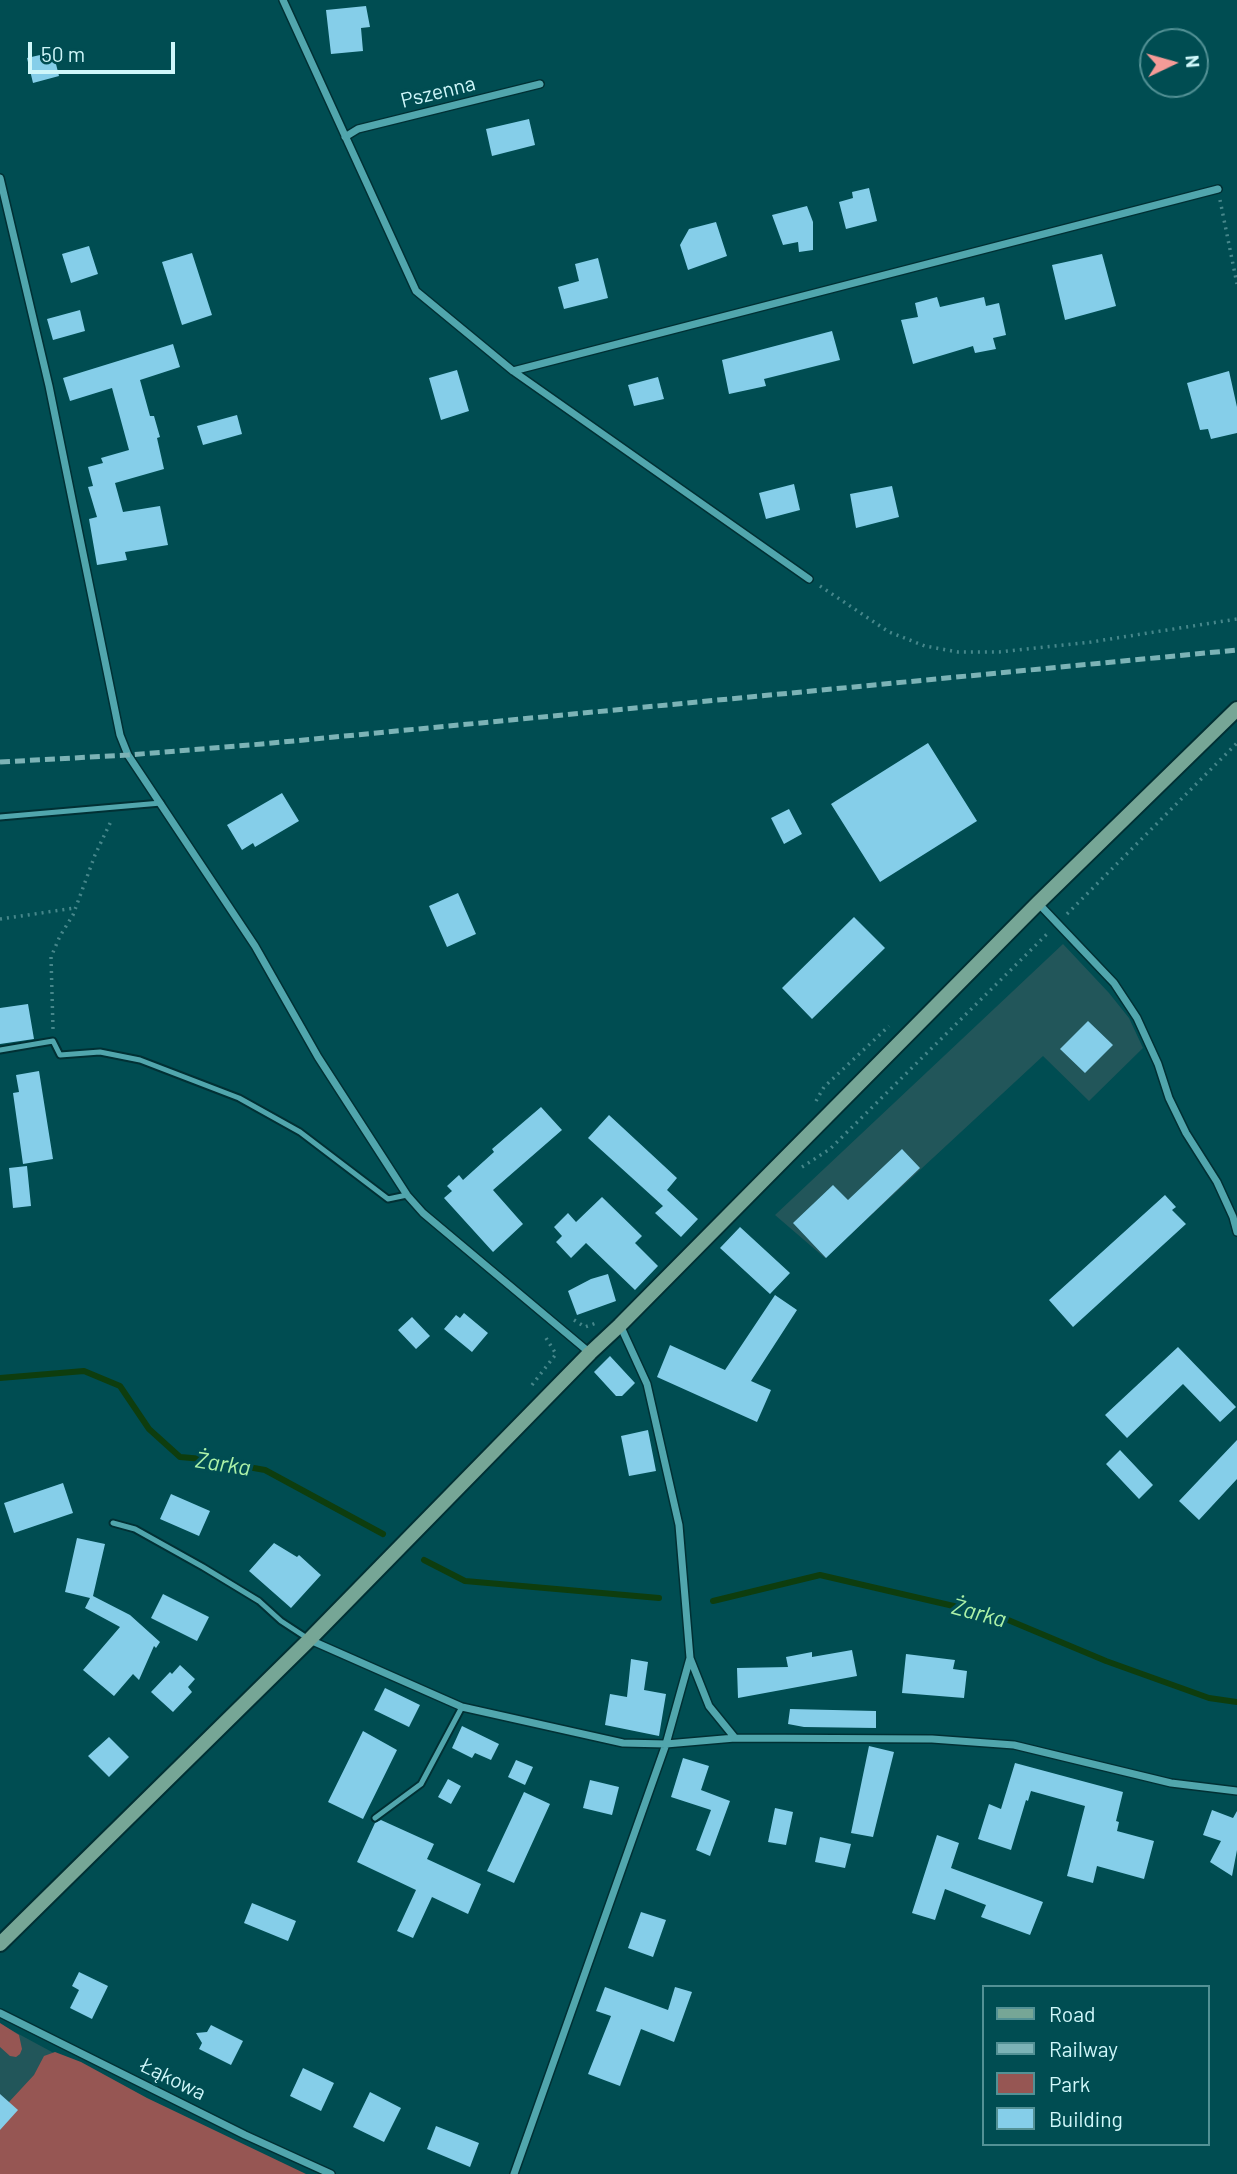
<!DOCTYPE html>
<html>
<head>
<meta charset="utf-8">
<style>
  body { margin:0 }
  #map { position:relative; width:1237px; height:2174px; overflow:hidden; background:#004d52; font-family:Barlow,sans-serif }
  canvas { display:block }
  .legend { position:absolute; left:982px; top:1985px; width:228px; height:161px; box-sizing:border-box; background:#004d52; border:2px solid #539195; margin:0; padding:9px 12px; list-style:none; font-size:21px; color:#cff7fa }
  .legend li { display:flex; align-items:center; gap:14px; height:35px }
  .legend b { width:35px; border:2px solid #539195 }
  .north { position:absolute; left:1139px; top:28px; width:70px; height:70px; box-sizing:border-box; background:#004d52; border:2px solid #539195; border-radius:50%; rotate:85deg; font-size:19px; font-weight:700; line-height:28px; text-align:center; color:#cff7fa }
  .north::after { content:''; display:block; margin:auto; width:24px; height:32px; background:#f59b97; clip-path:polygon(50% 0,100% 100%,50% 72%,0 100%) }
  .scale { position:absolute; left:28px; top:42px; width:147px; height:32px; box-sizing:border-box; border:4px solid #cff7fa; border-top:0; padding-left:9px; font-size:21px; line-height:24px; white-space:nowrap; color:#cff7fa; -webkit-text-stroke:5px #004d52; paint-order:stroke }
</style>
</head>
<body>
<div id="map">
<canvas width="1237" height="2174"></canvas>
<ul class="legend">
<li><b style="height:9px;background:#76a696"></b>Road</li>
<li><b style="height:9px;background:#7cb3b6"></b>Railway</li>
<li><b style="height:19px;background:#965653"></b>Park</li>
<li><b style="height:19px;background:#85cee9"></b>Building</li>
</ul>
<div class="north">N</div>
<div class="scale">50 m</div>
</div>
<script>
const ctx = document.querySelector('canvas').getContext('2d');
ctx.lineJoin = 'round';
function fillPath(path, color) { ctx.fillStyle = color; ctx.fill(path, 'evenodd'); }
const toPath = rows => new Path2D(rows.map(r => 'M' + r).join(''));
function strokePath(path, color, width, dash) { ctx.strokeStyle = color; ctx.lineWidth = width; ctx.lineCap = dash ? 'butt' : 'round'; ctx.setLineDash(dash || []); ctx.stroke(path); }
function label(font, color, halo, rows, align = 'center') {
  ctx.font = font + ' Barlow,sans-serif'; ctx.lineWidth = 7; ctx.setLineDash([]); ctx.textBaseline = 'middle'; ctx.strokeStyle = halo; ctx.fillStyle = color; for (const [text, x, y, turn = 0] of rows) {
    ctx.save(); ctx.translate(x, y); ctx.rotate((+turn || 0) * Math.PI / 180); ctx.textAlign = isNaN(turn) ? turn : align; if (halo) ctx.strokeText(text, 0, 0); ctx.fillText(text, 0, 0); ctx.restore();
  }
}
const built = toPath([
  [1063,944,1109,993,1129,1018,1143,1048,1089,1101,1043,1056,825,1258,775,1215],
  [0,2024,76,2065,0,2150]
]);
const green = toPath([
  [0,2023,19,2035,22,2049,20,2054,16,2057,10,2056,0,2047],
  [55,2052,81,2062,147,2098,306,2174,0,2174,0,2130,9,2102,34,2075,44,2056]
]);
const stream = toPath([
  [0,1378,84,1371,120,1386,149,1429,180,1457,203,1459,265,1470,383,1534],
  [424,1560,465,1581,659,1598],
  [713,1601,820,1575,1001,1617,1106,1661,1209,1698,1237,1702]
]);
const building = toPath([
  [366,6,370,27,361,28,363,51,331,54,326,10],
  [53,52,59,76,33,83,27,58],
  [529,119,535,145,492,156,486,129],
  [869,188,877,221,846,229,839,202,853,198,852,192],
  [807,206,813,222,813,250,799,252,798,242,783,245,772,215],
  [716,222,727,256,688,270,680,245,689,229],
  [89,246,98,274,71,283,62,254],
  [192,253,212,315,182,325,162,262],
  [1102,254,1116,306,1065,320,1052,265],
  [598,258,608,298,564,309,558,287,579,281,575,264],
  [937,297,940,307,984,297,986,306,999,303,1006,335,993,338,996,349,975,353,973,346,913,364,901,320,918,317,915,303],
  [80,310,85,331,53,340,47,319],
  [832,331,840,360,764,379,766,386,729,394,722,360],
  [173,344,180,367,140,380,150,416,154,416,160,437,157,438,164,469,115,483,123,512,160,506,168,545,125,552,127,560,97,565,89,519,97,517,88,487,93,486,88,467,103,463,101,458,129,450,112,388,70,401,63,378],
  [457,370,469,411,441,420,429,378],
  [1229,371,1237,407,1237,433,1211,439,1208,429,1200,430,1187,383],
  [658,377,664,399,634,406,628,385],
  [237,415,242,434,203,445,197,426],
  [794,484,800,510,766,519,759,493],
  [892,486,899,517,856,528,850,494],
  [928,743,977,821,880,882,831,804],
  [282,793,299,821,255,847,253,843,242,850,227,825],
  [789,809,802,834,784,844,771,818],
  [458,893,476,934,447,947,429,906],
  [854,917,885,948,812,1019,782,988],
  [28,1004,34,1039,0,1044,0,1008],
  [1088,1021,1113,1045,1085,1073,1060,1049],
  [39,1071,53,1159,23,1164,13,1093,19,1092,16,1075],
  [541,1107,562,1130,493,1190,523,1224,493,1252,444,1198,452,1191,447,1186,459,1175,463,1180,494,1152,492,1149],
  [609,1115,677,1178,667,1190,698,1219,681,1237,655,1213,663,1206,588,1138],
  [902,1149,920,1168,826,1258,793,1223,833,1185,848,1200],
  [27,1166,31,1206,13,1208,9,1168],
  [1165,1195,1176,1207,1172,1210,1186,1224,1073,1327,1049,1300],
  [602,1197,642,1236,635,1243,658,1266,635,1290,586,1243,571,1258,556,1242,562,1236,554,1227,568,1213,576,1222],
  [740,1227,790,1273,770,1294,720,1248],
  [608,1274,616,1301,577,1315,568,1291,591,1279],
  [775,1295,797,1310,751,1381,771,1390,757,1422,657,1377,670,1345,725,1370],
  [464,1313,488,1333,472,1352,444,1329,456,1315,460,1318],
  [412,1317,430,1336,416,1349,398,1330],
  [1178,1347,1236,1407,1220,1422,1183,1384,1127,1438,1105,1415],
  [610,1356,635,1383,622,1396,616,1396,594,1372],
  [648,1430,656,1471,629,1476,621,1436],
  [1237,1440,1237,1479,1199,1520,1179,1501],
  [1120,1450,1153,1485,1139,1499,1106,1464],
  [63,1483,73,1513,14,1533,4,1503],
  [171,1494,210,1511,199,1536,160,1519],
  [77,1538,105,1544,93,1596,130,1615,160,1642,156,1648,154,1646,139,1680,133,1674,114,1696,83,1670,120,1627,85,1608,90,1598,65,1592],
  [274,1543,297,1557,299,1555,321,1575,291,1608,249,1571],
  [163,1594,209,1617,197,1641,151,1618],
  [852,1650,857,1676,738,1698,737,1668,788,1667,786,1657,812,1652,812,1657],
  [906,1654,955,1660,953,1669,967,1671,964,1698,902,1693],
  [631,1659,648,1662,644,1690,666,1694,659,1736,605,1725,610,1694,627,1697],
  [180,1665,195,1679,188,1687,192,1692,173,1712,151,1692,170,1672,172,1674],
  [385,1688,420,1705,409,1727,374,1710],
  [790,1709,876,1711,876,1728,804,1727,788,1724],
  [462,1726,499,1744,491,1760,475,1753,472,1758,452,1748],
  [363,1731,397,1750,363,1819,328,1802],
  [109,1737,129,1757,109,1777,88,1756],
  [869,1746,894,1752,873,1837,851,1833],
  [683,1758,709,1766,701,1790,730,1801,710,1856,696,1850,711,1810,671,1797],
  [516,1760,533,1767,525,1785,508,1777],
  [1015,1763,1123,1792,1116,1821,1119,1822,1117,1831,1154,1841,1144,1879,1097,1866,1093,1883,1067,1876,1085,1806,1031,1791,1028,1801,1026,1800,1011,1850,978,1839,989,1804,1001,1809],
  [448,1779,461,1786,451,1804,438,1797],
  [590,1780,619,1787,612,1815,583,1808],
  [524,1792,550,1804,514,1883,487,1871],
  [775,1808,793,1812,786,1845,768,1842],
  [1212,1810,1233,1818,1237,1811,1237,1850,1232,1876,1210,1862,1221,1841,1203,1835],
  [381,1820,434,1844,427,1859,481,1884,468,1914,432,1897,413,1938,397,1931,416,1890,357,1862,375,1823],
  [937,1835,959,1843,951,1868,1043,1902,1030,1935,981,1917,986,1905,945,1889,935,1920,912,1913],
  [820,1837,851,1844,845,1868,815,1862],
  [252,1903,296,1921,288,1941,244,1923],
  [641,1912,666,1920,653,1957,628,1948],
  [79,1972,108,1986,92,2019,70,2008,79,1990,72,1986],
  [605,1987,668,2010,675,1987,692,1992,674,2042,641,2029,620,2086,588,2074,611,2016,596,2011],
  [211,2025,243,2041,231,2065,199,2049,202,2043,196,2033,207,2032],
  [303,2068,334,2083,321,2111,290,2096],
  [370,2092,401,2108,384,2142,353,2127],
  [0,2094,18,2110,0,2130],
  [436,2126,479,2143,470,2167,427,2149]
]);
const path = toPath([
  [1220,200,1237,284],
  [820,586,889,632,925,646,958,652,999,652,1091,642,1237,619],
  [1067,914,1237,743],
  [0,919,75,908],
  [53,1029,51,957,60,936,73,915,95,855,112,819],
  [816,1101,824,1087,889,1026],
  [802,1167,830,1149,1049,932],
  [574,1320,585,1327,596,1323],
  [532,1385,556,1354,546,1338,549,1335]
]);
const service = toPath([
  [0,817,161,803],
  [0,1050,53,1041,60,1055,100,1052,140,1060,239,1098,300,1132,388,1199,407,1195],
  [113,1523,135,1529,203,1567,259,1601,281,1621,307,1638],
  [375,1818,421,1784,462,1707]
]);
const minor = toPath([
  [283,0,416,291,513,371,809,579],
  [345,137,358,129,540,84],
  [0,178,49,386,120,735,128,755,255,946,318,1057,407,1195,423,1213,590,1353],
  [513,371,1218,189],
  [1038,903,1114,983,1137,1018,1158,1064,1169,1098,1186,1133,1217,1182,1233,1217,1237,1232],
  [620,1325,647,1384,679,1525,690,1658,709,1706,735,1738],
  [310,1640,462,1707,623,1743,666,1744,735,1738,932,1739,1014,1745,1171,1783,1237,1791],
  [0,2013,245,2135,331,2174],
  [514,2174,666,1744,690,1658]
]);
const secondary = toPath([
  [0,1944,309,1640,590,1353,620,1325,1038,903,1237,709]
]);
const rail = toPath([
  [0,762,128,755,262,744,1237,650]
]);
const streetNames = [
  ["Pszenna",438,92,-14],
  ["Łąkowa",173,2079,26]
];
const waterNames = [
  ["Żarka",223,1464,9],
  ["Żarka",979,1613,15]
];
fillPath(built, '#22565a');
fillPath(green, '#965653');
strokePath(stream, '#0e3d0e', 6);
fillPath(building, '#85cee9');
strokePath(service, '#003034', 9);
strokePath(minor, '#003034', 10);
strokePath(secondary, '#003034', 18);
strokePath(path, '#46878b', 3.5, [2, 5]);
strokePath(service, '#51a6ad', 5);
strokePath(minor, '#51a6ad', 7);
strokePath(secondary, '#76a696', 14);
strokePath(rail, '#7cb3b6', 5, [10, 5]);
label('21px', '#cff7fa', '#004d52', streetNames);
label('italic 23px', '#adf2a8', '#004d52', waterNames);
</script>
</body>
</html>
